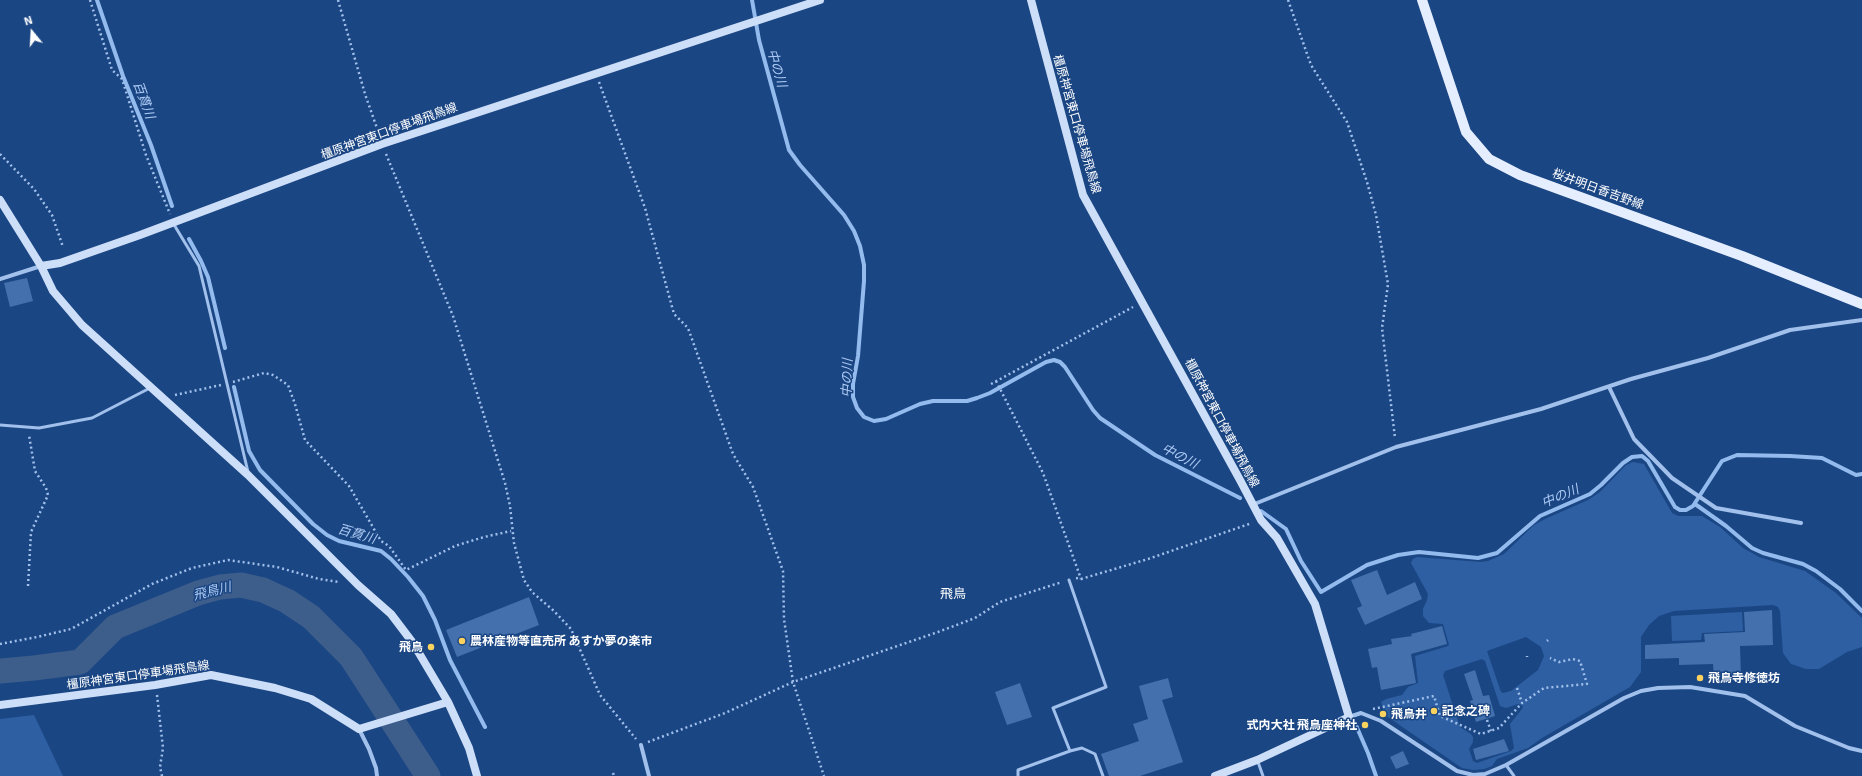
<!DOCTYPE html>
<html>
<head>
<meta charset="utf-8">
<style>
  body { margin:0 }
  #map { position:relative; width:1862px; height:776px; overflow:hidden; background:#1b4684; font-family:"Exo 2",sans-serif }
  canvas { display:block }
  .north { position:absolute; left:12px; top:12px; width:40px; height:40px; -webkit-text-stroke:3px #1b4684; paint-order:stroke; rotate:342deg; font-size:11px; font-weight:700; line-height:16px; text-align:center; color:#fff }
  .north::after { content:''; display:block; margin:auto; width:14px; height:18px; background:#fff; clip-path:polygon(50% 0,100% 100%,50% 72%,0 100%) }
</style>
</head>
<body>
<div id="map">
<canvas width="1862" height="776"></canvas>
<div class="north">N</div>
</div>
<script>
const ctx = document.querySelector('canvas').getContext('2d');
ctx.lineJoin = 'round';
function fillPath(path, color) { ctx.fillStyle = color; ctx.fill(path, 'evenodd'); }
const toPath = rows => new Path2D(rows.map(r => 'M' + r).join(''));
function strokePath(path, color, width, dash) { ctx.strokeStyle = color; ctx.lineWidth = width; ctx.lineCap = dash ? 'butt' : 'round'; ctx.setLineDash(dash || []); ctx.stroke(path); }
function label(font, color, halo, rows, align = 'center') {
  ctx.font = font + ' "Exo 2","Noto Sans JP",sans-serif'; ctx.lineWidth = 3; ctx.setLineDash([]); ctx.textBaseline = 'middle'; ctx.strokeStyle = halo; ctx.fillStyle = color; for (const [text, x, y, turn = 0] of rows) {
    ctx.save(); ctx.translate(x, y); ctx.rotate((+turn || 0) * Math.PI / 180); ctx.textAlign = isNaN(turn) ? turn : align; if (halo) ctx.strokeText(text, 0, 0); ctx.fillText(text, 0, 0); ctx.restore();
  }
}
const green = toPath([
  [1633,462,1644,464,1672,513,1678,516,1702,516,1720,527,1743,548,1759,557,1805,571,1836,593,1862,618,1862,647,1847,652,1819,669,1806,669,1791,664,1783,653,1780,611,1778,607,1773,605,1674,611,1659,616,1649,625,1641,637,1641,672,1630,687,1542,738,1528,748,1497,759,1492,766,1484,769,1473,770,1462,768,1385,715,1381,702,1386,699,1402,695,1408,687,1418,683,1415,656,1448,646,1449,645,1443,624,1429,623,1423,616,1423,609,1427,600,1428,594,1411,563,1413,559,1417,557,1481,562,1488,561,1504,554,1534,525,1545,519,1588,500,1600,492,1626,465],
  [1526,637,1541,647,1544,656,1538,670,1511,691,1503,693,1501,692,1487,651],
  [1482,659,1485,661,1500,706,1506,708,1518,704,1523,706,1522,709,1510,724,1514,748,1511,751,1477,763,1473,761,1469,749,1473,742,1473,737,1471,734,1460,727,1443,675,1445,671],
  [1742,612,1743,631,1702,633,1701,640,1672,641,1671,616],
  [34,715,63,776,0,776,0,719]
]);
const stream = toPath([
  [97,0,123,76,151,145,172,206],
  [752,0,759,40,789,150,800,165,844,215,854,231,860,246,864,265,864,281,858,356,853,384,853,397,857,408,864,417,874,421,886,419,920,404,933,401,967,401,977,398,990,393,1046,362,1054,360,1060,362,1065,367,1093,410,1100,418,1155,455,1240,498],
  [189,239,201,261,208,277,225,348],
  [234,387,249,451,260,470,313,524,327,535,339,541,381,551,391,559,408,577,423,596,435,620,450,660,485,727],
  [1695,504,1726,526,1752,548,1763,553,1803,564,1816,571,1840,589,1862,611],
  [1261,511,1286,529,1301,561,1321,592,1367,565,1398,555,1419,552,1478,558,1497,553,1540,516,1590,494,1601,485,1623,463,1632,457,1642,456,1648,461,1675,507,1680,510,1686,510,1693,506,1722,461,1737,455,1790,456,1822,458,1856,475,1862,474],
  [1355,723,1368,753,1376,776]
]);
const river = toPath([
  [0,671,34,668,80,662,115,627,198,593,220,587,241,585,263,590,287,601,311,617,351,657,428,776]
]);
const building = toPath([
  [27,278,33,301,10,307,4,283],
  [1377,570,1387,595,1415,582,1422,599,1365,625,1357,608,1362,606,1351,580],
  [529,597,539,625,457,657,446,630],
  [1772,610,1773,645,1740,646,1741,678,1714,679,1713,664,1679,665,1679,658,1645,659,1645,645,1705,642,1704,634,1745,632,1744,612],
  [1442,626,1447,644,1411,654,1416,683,1381,690,1377,667,1372,668,1368,649,1392,644,1391,639,1412,636,1411,634],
  [1475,670,1483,696,1489,695,1495,716,1476,722,1470,701,1473,700,1464,674],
  [1168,678,1173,697,1162,700,1183,762,1140,776,1109,776,1101,754,1139,741,1133,724,1148,719,1139,686],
  [1020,683,1032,717,1007,725,995,692],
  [1504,739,1509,751,1476,760,1473,749],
  [1403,751,1409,764,1396,769,1390,757]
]);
const path = toPath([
  [90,0,112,70,122,79,146,155,170,214],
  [338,0,365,94,379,134],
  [1288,0,1311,65,1347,122,1367,182,1376,215,1388,284,1382,328,1395,438],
  [599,82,645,208,674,314,688,328,733,454,753,487,783,571,784,619,793,682,824,776],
  [0,154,34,189,52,215,63,247],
  [386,154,453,316,505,483,510,506,514,543,524,580,532,592,554,611,571,629,600,695,636,739],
  [996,381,1043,473,1081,579],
  [233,382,264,373,273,375,288,385,295,404,305,440,349,486,381,541,389,546,406,570,455,546,484,537,511,531],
  [991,384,1133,307],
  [175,395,221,385],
  [1076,578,1081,579,1148,559,1252,523],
  [28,586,31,532,48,495,46,488,35,471,29,435],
  [1547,641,1548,640],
  [0,644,37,637,71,629,152,584,192,568,228,560,277,567,319,579,339,582],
  [1527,656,1527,657],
  [1517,688,1522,703],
  [157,695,163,748,160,767,162,776],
  [1373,709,1434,696,1440,716,1481,734,1499,728,1522,703,1544,688,1587,684,1580,661,1573,659,1559,662,1550,658],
  [1450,714,1454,712],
  [1487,720,1491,731],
  [648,742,725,713,793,682,938,632,975,618,1000,602,1062,582],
  [613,773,614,776]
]);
const lane = toPath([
  [173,223,199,266,248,472],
  [0,425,39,428,92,418,150,388],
  [1069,580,1106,687,1053,708,1070,751],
  [1258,762,1263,776],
  [1506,765,1514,776],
  [1018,776,1018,770,1070,751,1082,748,1095,754,1103,776]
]);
const street = toPath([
  [0,279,41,266],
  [1609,387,1634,439,1672,478,1716,508,1801,523],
  [1252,505,1396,447,1541,409,1631,379,1708,358,1790,330,1862,320],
  [1349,717,1361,713,1381,721,1457,771,1473,775,1485,774,1506,765,1624,698,1641,691,1658,688,1690,687,1745,696,1795,726,1849,748,1862,751],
  [359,729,369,749,376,768,377,776],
  [641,745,649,776]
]);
const secondary = toPath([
  [1031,0,1083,195,1240,480,1261,520,1277,538,1315,604,1349,717,1257,760,1215,776],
  [0,200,41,266,53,291,82,325,248,475,358,585,391,614,413,643,448,702,469,748,477,776],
  [41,266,60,263,140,235,382,144,820,0],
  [0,705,155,685,211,675,275,688,311,699,359,729,448,702]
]);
const primary = toPath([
  [1422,0,1466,132,1489,159,1520,175,1742,256,1862,304]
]);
const markers = [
  [462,641,4,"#fdd35d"],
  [431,647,4,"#fdd35d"],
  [1700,678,4,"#fdd35d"],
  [1434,711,4,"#fdd35d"],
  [1383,714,4,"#fdd35d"],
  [1365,725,4,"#fdd35d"]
];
const streetNames = [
  ["橿原神宮東口停車場飛鳥線",1077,124,74],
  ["橿原神宮東口停車場飛鳥線",389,131,-20],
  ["桜井明日香吉野線",1598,189,20],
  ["橿原神宮東口停車場飛鳥線",1222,423,62],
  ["橿原神宮東口停車場飛鳥線",138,675,-8]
];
const poiNames = [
  ["農林産物等直売所 あすか夢の楽市",470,641],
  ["飛鳥",423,647,"right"],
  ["飛鳥寺修徳坊",1708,678],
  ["記念之碑",1442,711],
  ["飛鳥井",1391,714],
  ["式内大社 飛鳥座神社",1357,725,"right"]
];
const waterNames = [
  ["中の川",777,68,74],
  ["百貫川",144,100,70],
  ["中の川",847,378,-88],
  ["中の川",1180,456,27],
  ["中の川",1560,496,-23],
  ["百貫川",357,534,16],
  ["飛鳥川",212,591,-14]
];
const neighbourhoodNames = [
  ["飛鳥",953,594]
];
fillPath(green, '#2e5fa2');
strokePath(stream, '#93bbed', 4);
strokePath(river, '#3d5d8b', 25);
fillPath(building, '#4470ad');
strokePath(path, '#a1c0eb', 2.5, [2, 3]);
strokePath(lane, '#a1c0eb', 3);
strokePath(street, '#a1c0eb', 4);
strokePath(secondary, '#ccdef8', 8);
strokePath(primary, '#e5eeff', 10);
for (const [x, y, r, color] of markers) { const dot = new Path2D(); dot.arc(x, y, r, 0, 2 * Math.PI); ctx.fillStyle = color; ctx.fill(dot); strokePath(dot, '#1b4684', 1.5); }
label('12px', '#fff', '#1b4684', streetNames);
label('bold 12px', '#fff', '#1b4684', poiNames, 'left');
label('italic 13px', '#accaf3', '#1b4684', waterNames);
label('13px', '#fff', '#1b4684', neighbourhoodNames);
</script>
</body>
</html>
